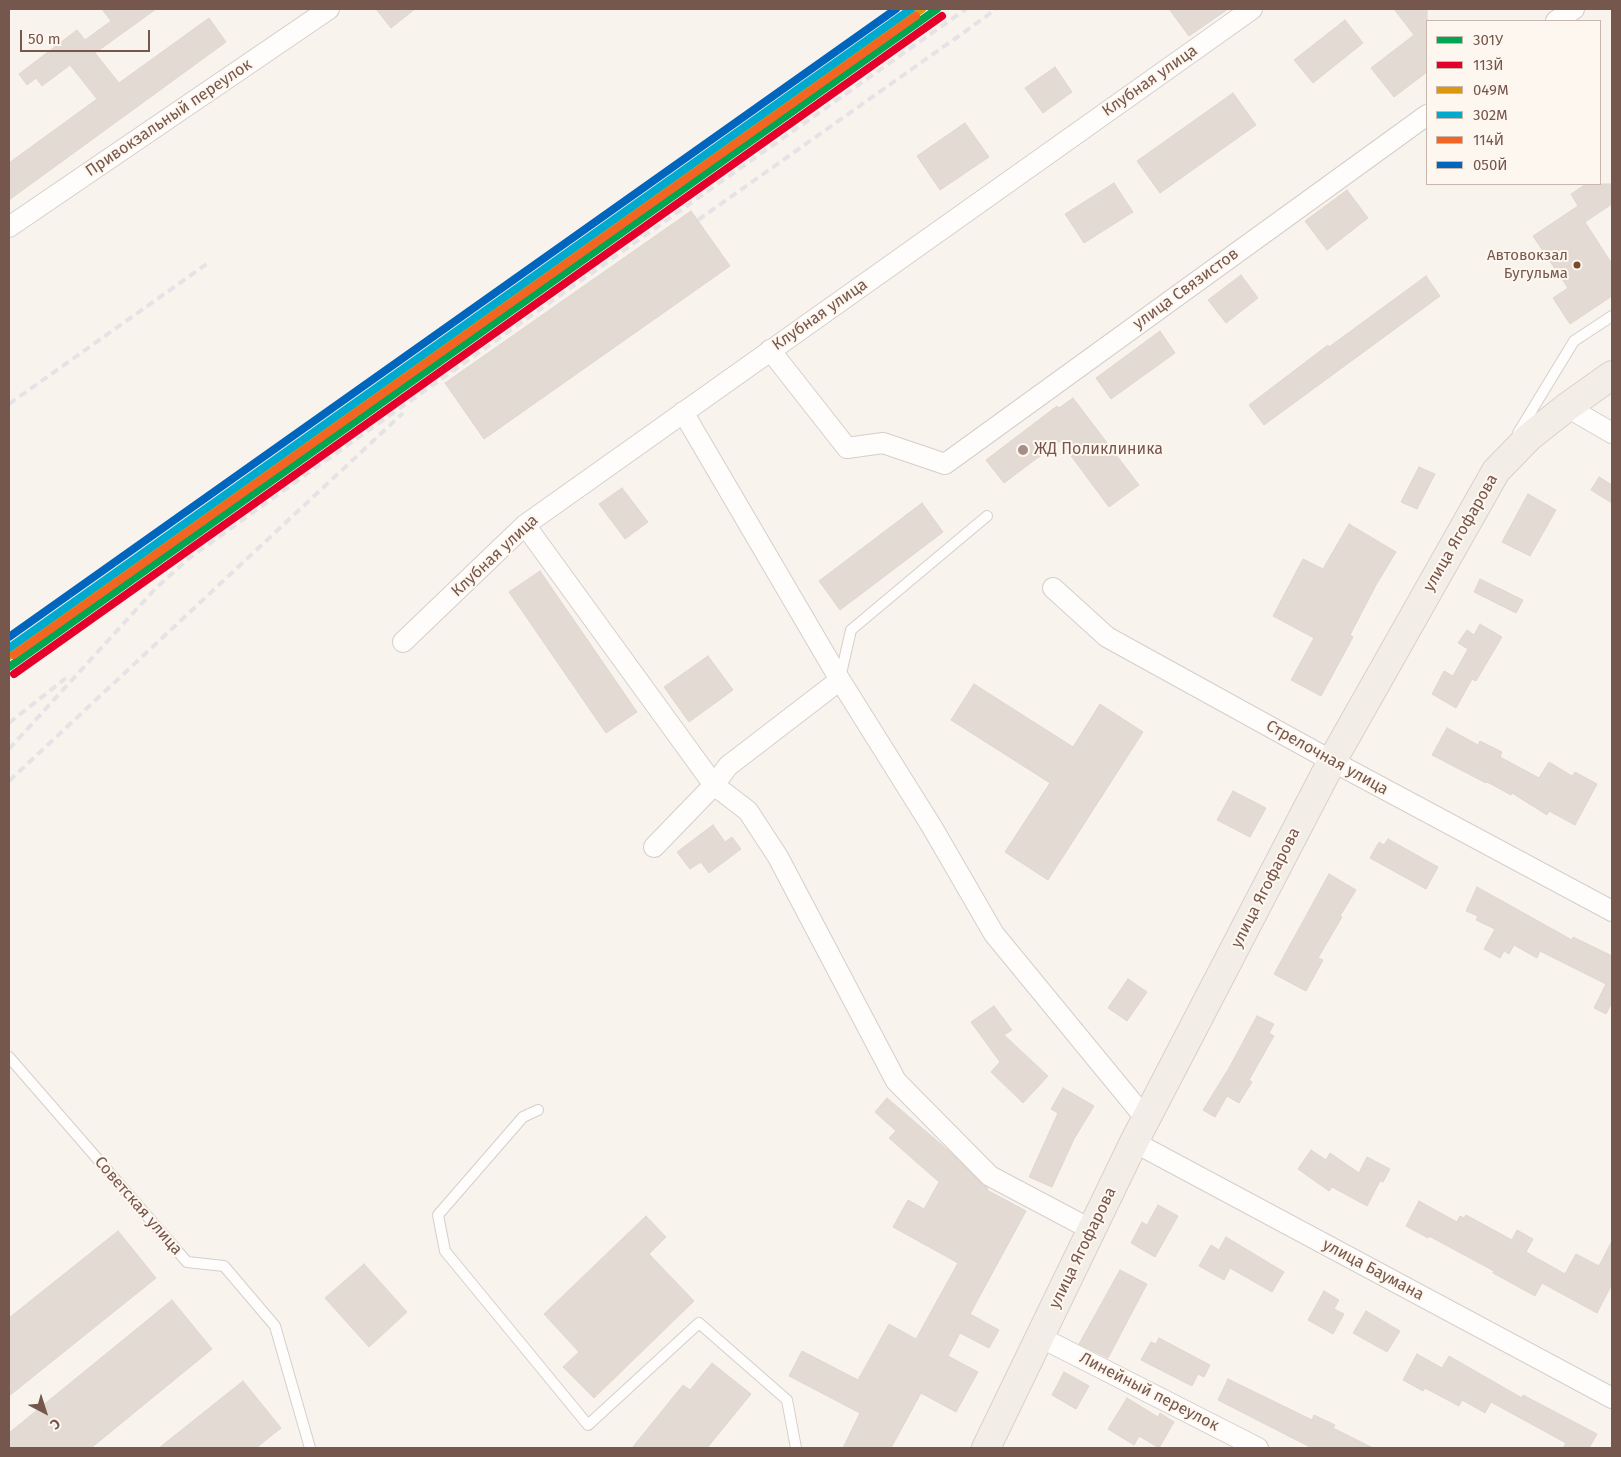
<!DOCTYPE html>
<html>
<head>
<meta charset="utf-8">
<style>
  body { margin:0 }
  #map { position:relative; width:1621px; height:1457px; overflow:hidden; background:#f8f3ed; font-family:"Fira Sans",sans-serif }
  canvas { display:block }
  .frame { position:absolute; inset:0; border:10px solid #76574d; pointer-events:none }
  .legend { position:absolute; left:1426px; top:20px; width:175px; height:165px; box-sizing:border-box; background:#fef7ef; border:1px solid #c8b7ae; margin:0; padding:6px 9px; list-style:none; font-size:15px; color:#76574d }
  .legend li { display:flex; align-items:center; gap:10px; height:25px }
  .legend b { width:25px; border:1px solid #c8b7ae }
  .north { position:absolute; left:20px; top:1387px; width:50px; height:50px; -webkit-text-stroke:4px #fef7ef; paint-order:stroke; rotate:140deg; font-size:14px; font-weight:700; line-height:20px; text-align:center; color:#76574d }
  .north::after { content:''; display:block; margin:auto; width:18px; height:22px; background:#76574d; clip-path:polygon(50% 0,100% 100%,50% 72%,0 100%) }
  .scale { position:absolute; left:20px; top:30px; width:130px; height:22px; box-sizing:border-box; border:2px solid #76574d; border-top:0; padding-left:6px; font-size:15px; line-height:18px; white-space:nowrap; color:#76574d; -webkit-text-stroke:4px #fef7ef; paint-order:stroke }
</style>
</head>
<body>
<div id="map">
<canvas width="1621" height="1457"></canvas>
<div class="frame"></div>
<ul class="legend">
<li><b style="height:6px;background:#00a651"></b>301У</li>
<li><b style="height:6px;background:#e4002b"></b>113Й</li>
<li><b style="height:6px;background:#dd960f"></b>049М</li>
<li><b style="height:6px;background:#00a9ce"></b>302М</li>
<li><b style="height:6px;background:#f26522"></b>114Й</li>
<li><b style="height:6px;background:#0065bd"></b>050Й</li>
</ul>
<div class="north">С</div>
<div class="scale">50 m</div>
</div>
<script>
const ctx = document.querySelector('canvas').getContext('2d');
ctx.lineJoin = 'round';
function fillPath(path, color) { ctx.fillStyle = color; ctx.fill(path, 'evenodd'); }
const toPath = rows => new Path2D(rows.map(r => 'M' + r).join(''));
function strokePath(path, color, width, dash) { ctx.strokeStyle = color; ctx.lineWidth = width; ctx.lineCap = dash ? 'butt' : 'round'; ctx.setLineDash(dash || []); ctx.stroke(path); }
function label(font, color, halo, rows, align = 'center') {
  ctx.font = font + ' "Fira Sans",sans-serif'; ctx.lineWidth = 4; ctx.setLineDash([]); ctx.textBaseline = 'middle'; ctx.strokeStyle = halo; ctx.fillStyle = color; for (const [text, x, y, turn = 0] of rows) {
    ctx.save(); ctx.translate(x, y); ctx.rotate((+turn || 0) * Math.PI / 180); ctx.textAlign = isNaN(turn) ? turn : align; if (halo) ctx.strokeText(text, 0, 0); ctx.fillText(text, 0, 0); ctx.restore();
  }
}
const building = toPath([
  [102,9,156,9,95,53,119,83,209,18,226,42,9,200,9,163,97,99,70,65,42,86,36,78,27,85,19,74,77,30,85,40,111,21,102,9],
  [376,9,415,9,391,28,376,9],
  [1169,9,1228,9,1189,36,1169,9],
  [1394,9,1427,9,1427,72,1394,97,1371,68,1414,35,1394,9],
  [1345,20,1363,43,1313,83,1294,60,1345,20],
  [1055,67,1072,92,1043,113,1025,88,1055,67],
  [1233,93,1256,125,1160,193,1137,161,1233,93],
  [965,123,989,157,940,190,917,156,965,123],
  [1114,183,1133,212,1084,243,1065,214,1114,183],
  [1586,184,1612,184,1612,204,1585,222,1612,264,1612,296,1570,324,1553,298,1568,288,1533,236,1578,206,1571,194,1586,184],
  [1347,190,1368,218,1327,250,1305,221,1347,190],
  [691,211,730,266,484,439,445,383,691,211],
  [1241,275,1258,298,1226,323,1208,300,1241,275],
  [1426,276,1440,296,1264,425,1249,405,1328,345,1329,347,1426,276],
  [1160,331,1175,353,1111,399,1096,378,1160,331],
  [1073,398,1139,485,1109,507,1060,441,1004,483,986,460,1057,406,1059,408,1073,398],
  [1419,467,1435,474,1417,509,1401,502,1419,467],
  [1599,477,1612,485,1612,503,1591,490,1599,477],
  [622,488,648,522,625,539,599,504,622,488],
  [1528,494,1556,510,1530,556,1502,542,1528,494],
  [922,503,943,532,840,610,819,581,922,503],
  [1349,524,1396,552,1376,585,1350,635,1353,637,1321,696,1291,680,1314,638,1273,616,1303,559,1323,569,1349,524],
  [540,571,637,712,606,733,509,592,540,571],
  [1480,579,1523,600,1516,613,1474,592,1480,579],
  [1480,624,1502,637,1476,681,1472,679,1456,708,1432,694,1444,671,1453,676,1468,649,1458,643,1467,630,1474,635,1480,624],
  [708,656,733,690,689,722,664,687,708,656],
  [974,684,1073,747,1100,704,1143,732,1048,880,1005,852,1050,783,951,720,974,684],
  [1447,728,1478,745,1480,741,1502,752,1500,757,1539,778,1549,762,1572,776,1575,772,1597,784,1575,825,1549,811,1547,815,1512,793,1511,795,1487,782,1486,783,1432,755,1447,728],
  [1233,791,1266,808,1250,837,1217,820,1233,791],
  [713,825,725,842,732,837,741,849,709,873,701,862,690,869,677,852,713,825],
  [1388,839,1438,867,1426,889,1370,858,1379,842,1384,845,1388,839],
  [1329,874,1356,890,1340,916,1342,917,1318,958,1323,960,1306,991,1274,974,1329,874],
  [1477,887,1572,940,1573,937,1612,956,1612,1002,1606,1014,1594,1008,1606,984,1540,951,1537,958,1514,945,1509,954,1504,951,1500,958,1484,949,1495,929,1476,920,1478,916,1466,911,1477,887],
  [1128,979,1147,992,1127,1021,1108,1008,1128,979],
  [994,1006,1012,1030,1004,1035,1048,1076,1023,1103,991,1072,1000,1062,971,1022,994,1006],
  [1257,1016,1274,1024,1269,1033,1274,1036,1249,1080,1252,1082,1239,1103,1227,1096,1215,1117,1203,1110,1229,1068,1257,1016],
  [1063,1088,1094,1106,1074,1139,1052,1187,1029,1177,1058,1113,1051,1109,1063,1088],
  [887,1098,949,1151,982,1184,988,1188,987,1190,1026,1211,970,1314,999,1330,989,1348,960,1333,948,1356,978,1372,956,1412,921,1393,891,1448,843,1448,860,1413,789,1376,802,1351,858,1380,889,1324,916,1339,958,1263,893,1227,908,1200,924,1209,939,1182,889,1138,896,1131,875,1112,887,1098],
  [1311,1150,1326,1160,1330,1153,1359,1173,1367,1157,1390,1169,1383,1182,1380,1181,1367,1206,1332,1187,1329,1191,1298,1169,1311,1150],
  [1419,1201,1457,1222,1460,1216,1464,1218,1466,1215,1512,1240,1517,1230,1533,1239,1526,1252,1565,1274,1576,1254,1599,1266,1612,1241,1612,1284,1597,1313,1542,1283,1535,1296,1493,1273,1494,1271,1429,1236,1428,1238,1406,1226,1419,1201],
  [1158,1205,1178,1216,1155,1257,1131,1243,1142,1222,1147,1225,1158,1205],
  [646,1216,666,1237,649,1254,694,1301,594,1398,563,1367,579,1352,544,1314,646,1216],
  [118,1231,156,1278,9,1396,9,1318,118,1231],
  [1226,1237,1284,1272,1272,1292,1230,1268,1224,1280,1199,1266,1211,1245,1219,1250,1226,1237],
  [364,1264,407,1312,369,1347,325,1298,364,1264],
  [1120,1270,1147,1284,1108,1358,1079,1344,1120,1270],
  [1324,1291,1339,1300,1334,1309,1344,1314,1333,1334,1308,1320,1324,1291],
  [172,1300,212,1349,91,1448,9,1448,9,1433,172,1300],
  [1366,1311,1400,1331,1387,1352,1353,1333,1366,1311],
  [1159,1338,1210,1365,1204,1377,1198,1374,1192,1386,1141,1360,1151,1342,1156,1344,1159,1338],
  [1417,1354,1442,1368,1449,1356,1522,1398,1523,1395,1597,1434,1589,1448,1563,1448,1566,1443,1491,1402,1485,1413,1462,1400,1459,1406,1425,1388,1423,1391,1403,1380,1417,1354],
  [712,1363,751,1394,707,1448,632,1448,683,1385,690,1390,712,1363],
  [1064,1372,1089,1386,1076,1409,1052,1395,1064,1372],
  [1228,1379,1312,1420,1314,1415,1335,1425,1333,1428,1373,1448,1312,1448,1218,1400,1228,1379],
  [243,1381,281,1428,256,1448,159,1448,243,1381],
  [1127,1398,1158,1417,1160,1413,1174,1422,1159,1448,1139,1436,1134,1445,1108,1429,1127,1398]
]);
const service = toPath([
  [1518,433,1574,341,1612,316],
  [840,678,851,630,987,516],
  [9,1057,187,1262,224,1266,275,1326,310,1448],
  [538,1110,523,1117,438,1215,445,1251,588,1425,699,1323,787,1400,796,1448]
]);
const minor = toPath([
  [1556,21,1574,9],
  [9,227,329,9],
  [770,350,847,448,883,443,945,464,1427,115],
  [1567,407,1612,433],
  [683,412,840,680,932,827,994,934,1146,1119],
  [525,525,714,785,748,811,778,857,896,1081,990,1176,1092,1230],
  [1053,588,1107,637,1332,761,1612,911],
  [403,642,525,525,1252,9],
  [654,847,714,785,728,766,840,680],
  [1134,1142,1612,1398],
  [1040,1337,1258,1448]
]);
const primary = toPath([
  [986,1448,1134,1142,1332,761,1496,471,1529,437,1567,407,1612,375]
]);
const rail = toPath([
  [698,220,963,33,996,9],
  [9,404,208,263],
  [154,564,253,505],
  [9,723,66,678],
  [9,749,156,588,188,559,318,466,966,9],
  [9,781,403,413]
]);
const rail1 = toPath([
  [9,667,937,9]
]);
const rail2 = toPath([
  [14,674,942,16]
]);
const rail3 = toPath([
  [9,656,922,9]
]);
const rail4 = toPath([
  [9,648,911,9]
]);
const rail5 = toPath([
  [14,655,916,16]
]);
const rail6 = toPath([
  [9,637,896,9]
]);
const markers = [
  [1577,265,4.5,"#7a4b2a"],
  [1023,450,6,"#a48e85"]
];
const busNames = [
  ["Автовокзал",1568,256],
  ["Бугульма",1568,274]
];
const streetNames = [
  ["Клубная улица",1150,81,-35],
  ["Привокзальный переулок",169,118,-34],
  ["улица Связистов",1186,289,-36],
  ["Клубная улица",820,315,-35],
  ["улица Ягофарова",1461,533,-60],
  ["Клубная улица",495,556,-43],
  ["Стрелочная улица",1327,758,29],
  ["улица Ягофарова",1266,888,-63],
  ["Советская улица",138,1206,49],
  ["улица Ягофарова",1083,1248,-64],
  ["улица Баумана",1373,1270,28],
  ["Линейный переулок",1149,1392,27]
];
const poiNames = [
  ["ЖД Поликлиника",1034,450]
];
fillPath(building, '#e4dad4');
strokePath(building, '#e0d5cf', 1);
strokePath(service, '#d6ceca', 12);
strokePath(minor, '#d6ceca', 22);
strokePath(primary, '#d9d0cb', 30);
strokePath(service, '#fefdfc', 10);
strokePath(minor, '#fefdfc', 20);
strokePath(primary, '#f2ede7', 28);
strokePath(rail, '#e5e3e5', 4, [8, 5]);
strokePath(rail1, '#00a651', 8);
strokePath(rail2, '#e4002b', 8);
strokePath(rail3, '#dd960f', 8);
strokePath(rail4, '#00a9ce', 8);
strokePath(rail5, '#f26522', 8);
strokePath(rail6, '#0065bd', 8);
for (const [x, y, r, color] of markers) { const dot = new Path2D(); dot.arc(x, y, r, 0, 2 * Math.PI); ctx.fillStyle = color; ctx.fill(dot); strokePath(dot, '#fef7ef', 2); }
label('15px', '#76574d', '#fef7ef', busNames, 'right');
label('16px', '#76574d', '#fef7ef', streetNames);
label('16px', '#76574d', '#fef7ef', poiNames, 'left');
</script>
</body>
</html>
